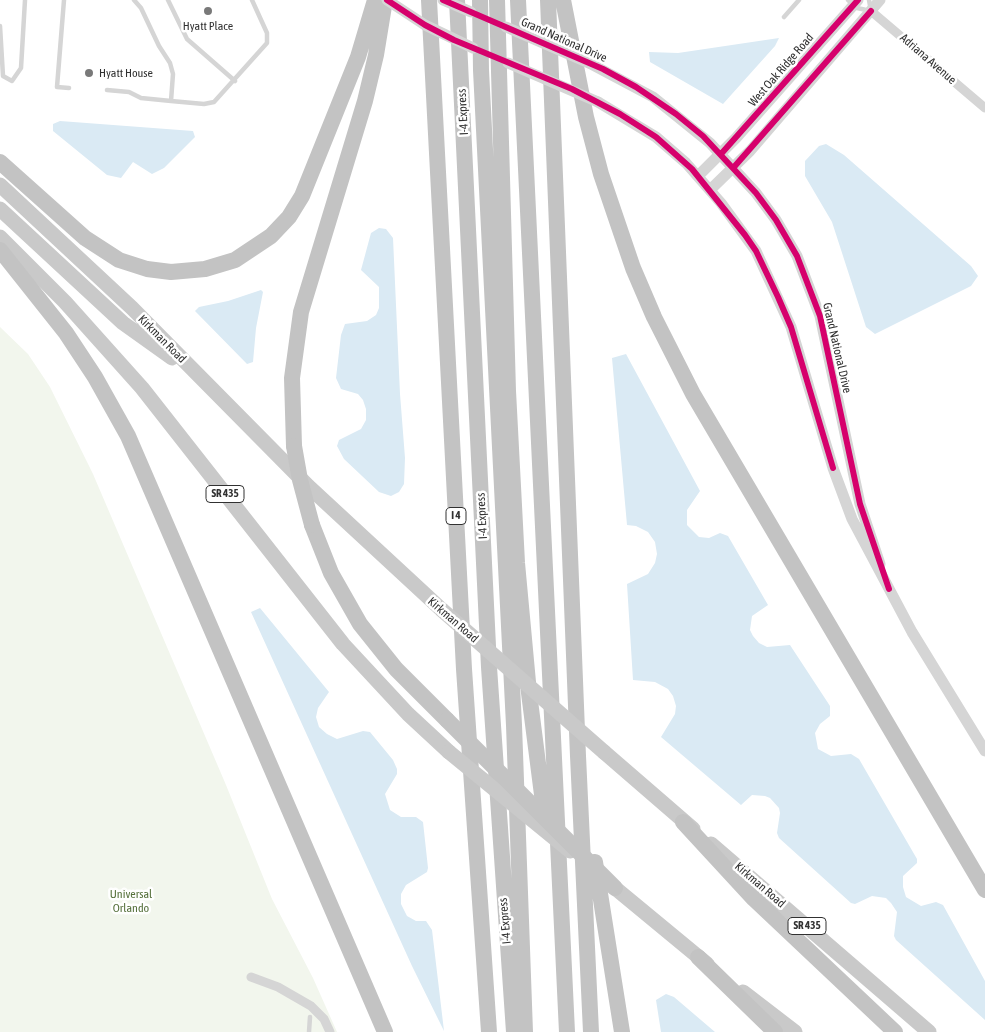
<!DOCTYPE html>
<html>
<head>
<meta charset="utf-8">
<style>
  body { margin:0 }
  canvas { display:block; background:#fff }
</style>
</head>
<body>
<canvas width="985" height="1032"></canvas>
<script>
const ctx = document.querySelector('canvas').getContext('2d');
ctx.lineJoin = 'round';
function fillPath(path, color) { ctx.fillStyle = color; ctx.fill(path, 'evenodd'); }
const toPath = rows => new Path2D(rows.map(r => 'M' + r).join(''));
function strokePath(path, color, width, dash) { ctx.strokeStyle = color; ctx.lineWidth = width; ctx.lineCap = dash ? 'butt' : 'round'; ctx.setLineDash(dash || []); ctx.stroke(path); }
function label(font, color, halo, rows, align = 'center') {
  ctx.font = font + ' "Asap Condensed",sans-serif'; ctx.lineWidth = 5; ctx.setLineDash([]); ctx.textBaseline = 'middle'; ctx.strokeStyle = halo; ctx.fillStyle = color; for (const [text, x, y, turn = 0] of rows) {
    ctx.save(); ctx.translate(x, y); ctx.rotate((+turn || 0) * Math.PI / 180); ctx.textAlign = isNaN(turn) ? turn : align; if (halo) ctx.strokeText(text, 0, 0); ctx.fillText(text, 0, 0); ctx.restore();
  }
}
const green = toPath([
  [0,327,28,354,50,387,93,474,226,785,272,899,313,978,337,1032,0,1032]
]);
const water = toPath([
  [779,38,775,46,723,104,650,62,649,52,678,53],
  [60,121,193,131,195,137,164,168,152,174,133,162,121,178,107,175,53,131,53,124],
  [826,144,844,155,971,266,978,276,971,286,875,334,866,327,832,222,805,176,805,161,819,146],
  [379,228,386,229,393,238,400,394,405,458,404,484,399,492,391,496,379,492,344,459,337,446,339,440,361,429,366,420,366,409,363,400,358,394,341,389,336,378,341,335,345,324,367,321,376,315,379,308,379,287,361,270,371,233],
  [261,290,263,292,256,328,253,362,247,364,195,311,199,307,228,301],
  [626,354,700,491,687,510,687,525,699,537,709,538,720,533,728,536,768,605,752,616,750,630,753,636,759,643,767,647,790,645,830,706,830,716,820,724,815,733,818,749,831,756,851,754,859,759,917,859,917,863,903,876,903,887,906,897,921,906,936,902,943,905,985,981,985,1020,896,940,894,936,897,912,891,903,886,898,872,896,855,904,851,903,779,838,777,833,780,813,779,808,770,798,765,796,752,795,741,805,661,737,675,714,676,706,673,696,668,689,655,682,633,680,627,584,648,574,655,563,657,554,655,542,648,532,636,526,627,525,612,358],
  [260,608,329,692,318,708,316,717,319,727,327,734,337,739,363,731,370,732,393,760,397,769,397,774,385,794,390,810,401,817,416,817,423,822,428,868,427,872,406,885,401,894,401,904,407,916,416,921,426,921,432,930,444,1031,412,966,251,612],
  [666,994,674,997,715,1032,661,1032,656,1000]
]);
const service = toPath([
  [64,0,57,87,69,88],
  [134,0,141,8,159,46,170,63,173,74,171,101],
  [168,0,187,39,235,81],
  [848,0,857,8,871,11,869,0],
  [784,17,799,0],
  [0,26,3,76,12,81,21,68,25,0],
  [107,90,129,92,141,98,171,101,204,104,214,102,267,43,267,33,252,0],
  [309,1032,310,1017]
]);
const minor = toPath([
  [871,11,985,108],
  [251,977,278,987,311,1006,324,1019,330,1032]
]);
const tertiary = toPath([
  [589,63,653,97,710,143,756,193,776,220,797,256,820,316,860,504,880,564],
  [598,102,656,137,686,163,721,203,756,251,791,327,833,468,852,519,912,632,985,751],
  [698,176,736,138,858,0],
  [710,190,750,151,880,0]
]);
const primary = toPath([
  [0,185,132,308,308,486,442,610],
  [0,209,123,323,172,358],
  [0,237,65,302,142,388,343,644,408,714,449,752],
  [604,752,693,829],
  [711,844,929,1032],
  [615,888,707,964],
  [743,992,795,1032]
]);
const motorway = toPath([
  [429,0,464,669,489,1032],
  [457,0,489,667,514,1032],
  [480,0,481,70,514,725,525,1032],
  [497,0,508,391,517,563,529,693,546,826],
  [518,0,567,1032],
  [548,0,578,756,591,1032],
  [563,0,586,117,601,174,633,268,654,317,693,394,985,890],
  [0,162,85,238,119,260,147,269,171,272,205,269,235,260,271,236,289,217,302,196,358,57,375,0],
  [0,250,66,333,95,377,128,436,385,1032],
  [294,446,292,378,301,312,365,101,376,55,385,0],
  [312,525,331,573,360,624,396,669,447,720],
  [683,822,754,899,895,1032],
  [595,862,622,1032],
  [698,957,775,1032]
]);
const tertiaryBridge = toPath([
  [387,0,425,25,473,48],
  [443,0,471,12],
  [506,27,589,63],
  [508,63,598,102]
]);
const primaryBridge = toPath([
  [442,610,604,752],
  [449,752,570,851]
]);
const motorwayBridge = toPath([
  [294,446,300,480,312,525],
  [447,720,615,888]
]);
const cycleway = toPath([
  [387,0,425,25,454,40,572,89,620,114,656,137,692,169,745,235,756,251,778,297,791,327,833,468],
  [443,0,603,69,636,87,676,114,703,136,756,193,776,220,797,256,820,316,860,504,889,589],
  [721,154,858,0],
  [734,167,871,11]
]);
const markers = [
  [208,11,5,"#797979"],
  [89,73,5,"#797979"]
];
const shields = [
  [225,494,38],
  [456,516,20],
  [807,926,38]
];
const shieldNames = [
  ["SR 435",225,494],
  ["I 4",456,516],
  ["SR 435",807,926]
];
const poiNames = [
  ["Hyatt Place",208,26],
  ["Hyatt House",99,73,"left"]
];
const streetNames = [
  ["Grand National Drive",564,40,24],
  ["Adriana Avenue",928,59,41],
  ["West Oak Ridge Road",781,70,-49],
  ["I-4 Express",463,112,-93],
  ["Kirkman Road",162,339,45],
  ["Grand National Drive",837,348,77],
  ["I-4 Express",482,516,-93],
  ["Kirkman Road",453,620,41],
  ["Kirkman Road",760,885,41],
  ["I-4 Express",505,921,-95]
];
const parkNames = [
  ["Universal",131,894],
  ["Orlando",131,908]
];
fillPath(green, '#f2f6ed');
fillPath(water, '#daeaf4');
strokePath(service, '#d5d5d5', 4.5);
strokePath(minor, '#d5d5d5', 9);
strokePath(tertiary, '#d5d5d5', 11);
strokePath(primary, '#c9c9c9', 15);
strokePath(motorway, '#c3c3c3', 16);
strokePath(tertiaryBridge, '#d5d5d5', 11);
strokePath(primaryBridge, '#c9c9c9', 15);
strokePath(motorwayBridge, '#c3c3c3', 16);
strokePath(cycleway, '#d6006c', 6);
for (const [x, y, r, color] of markers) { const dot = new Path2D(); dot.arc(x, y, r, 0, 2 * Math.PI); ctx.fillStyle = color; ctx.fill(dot); strokePath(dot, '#fff', 2); }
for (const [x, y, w] of shields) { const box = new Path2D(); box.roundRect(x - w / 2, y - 8.5, w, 17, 4); ctx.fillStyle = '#fff'; ctx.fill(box); strokePath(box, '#313131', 1); }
label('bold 11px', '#313131', null, shieldNames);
label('12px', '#313131', '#fff', poiNames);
label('12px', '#313131', '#fff', streetNames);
label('12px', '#55703b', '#fff', parkNames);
</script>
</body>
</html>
